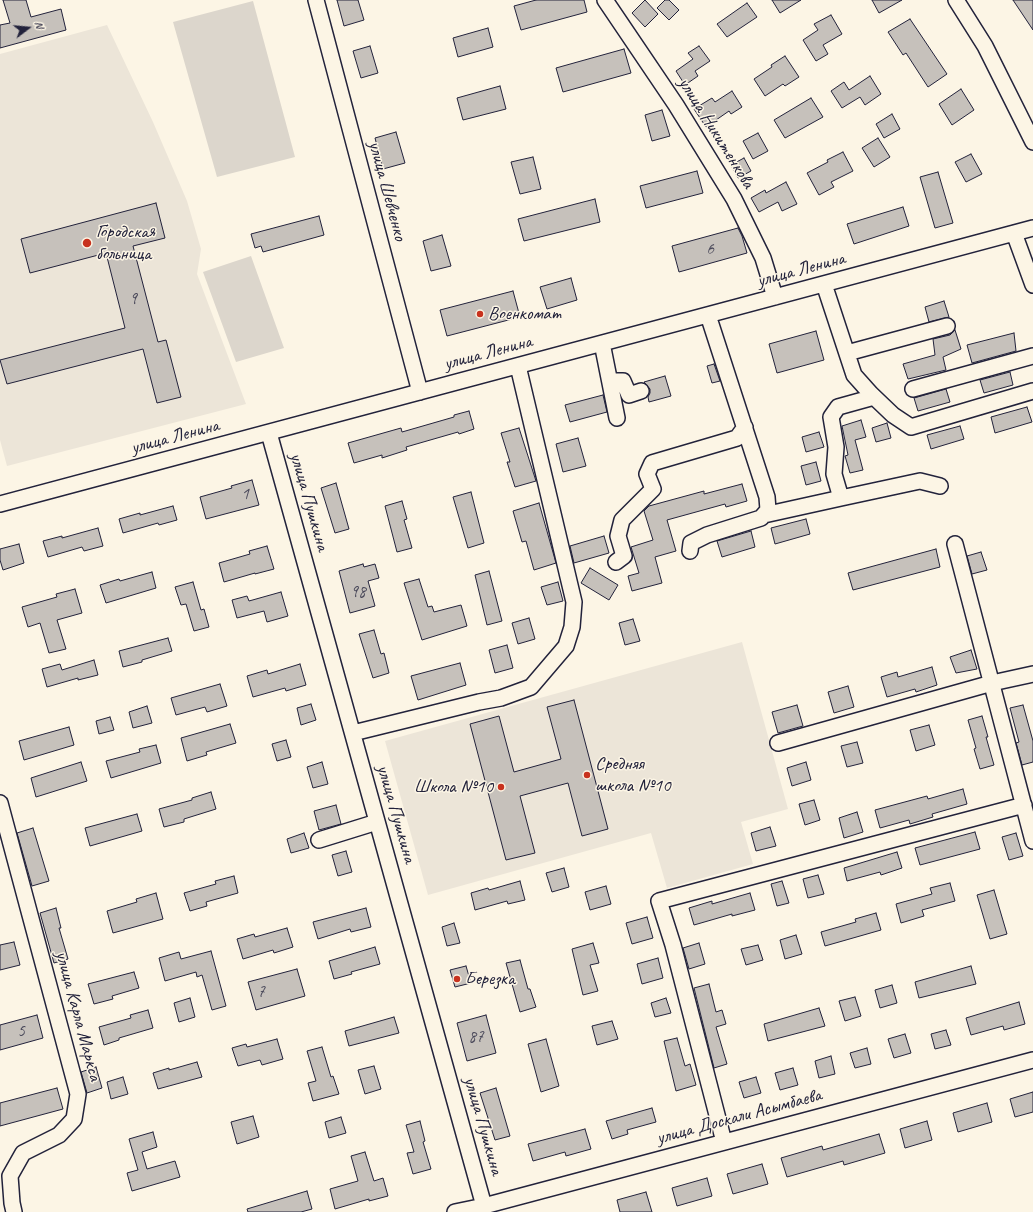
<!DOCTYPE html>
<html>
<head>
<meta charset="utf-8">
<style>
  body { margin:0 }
  #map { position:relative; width:1033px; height:1212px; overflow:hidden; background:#fcf5e5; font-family:Caveat,sans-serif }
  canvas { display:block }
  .north { position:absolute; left:8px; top:8px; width:40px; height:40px; -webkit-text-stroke:3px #fcf5e5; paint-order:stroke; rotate:74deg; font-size:11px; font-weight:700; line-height:16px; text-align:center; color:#22223b }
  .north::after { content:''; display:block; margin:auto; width:14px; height:18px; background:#22223b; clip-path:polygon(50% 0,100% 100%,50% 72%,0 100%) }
</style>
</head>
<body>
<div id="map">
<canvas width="1033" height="1212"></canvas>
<div class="north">N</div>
</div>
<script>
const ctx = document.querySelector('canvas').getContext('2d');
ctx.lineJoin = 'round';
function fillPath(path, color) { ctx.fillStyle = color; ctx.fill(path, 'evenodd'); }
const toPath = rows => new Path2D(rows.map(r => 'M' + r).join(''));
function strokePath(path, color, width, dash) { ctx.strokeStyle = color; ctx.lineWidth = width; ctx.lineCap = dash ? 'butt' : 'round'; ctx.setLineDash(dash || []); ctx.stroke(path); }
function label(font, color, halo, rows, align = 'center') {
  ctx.font = font + ' Caveat,sans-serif'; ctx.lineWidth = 3; ctx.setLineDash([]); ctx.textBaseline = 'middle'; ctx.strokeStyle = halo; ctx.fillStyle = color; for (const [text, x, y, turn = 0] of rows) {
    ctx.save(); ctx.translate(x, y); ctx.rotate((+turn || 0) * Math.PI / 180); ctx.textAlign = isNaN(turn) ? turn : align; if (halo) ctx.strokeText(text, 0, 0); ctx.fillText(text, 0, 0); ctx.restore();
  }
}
const built = toPath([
  [107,25,153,122,187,201,201,249,197,274,246,404,7,466,0,440,0,54],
  [742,642,788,809,741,822,753,864,667,888,651,833,428,895,385,741]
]);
const green = toPath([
  [253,1,295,157,217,177,173,22],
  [251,256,284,348,236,362,203,272]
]);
const building = toPath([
  [3,0,26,0,31,17,61,9,66,30,0,48,0,25,10,23,3,0],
  [337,0,358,0,364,20,344,26,337,0],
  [536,0,584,0,587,12,521,30,514,6,536,0],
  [645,0,658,14,645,27,632,13,645,0],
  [665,0,669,0,679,10,669,20,657,8,665,0],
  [772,0,801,0,780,13,772,0],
  [872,0,902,0,879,13,872,0],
  [1013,0,1033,0,1033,30,1013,0],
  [747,3,757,17,727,37,717,24,747,3],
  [831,15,842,34,823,45,828,54,816,61,803,40,818,30,814,24,831,15],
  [910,19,947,74,928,87,906,53,903,55,888,32,910,19],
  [488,28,493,47,458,57,453,38,488,28],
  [370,46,378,73,361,78,353,51,370,46],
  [699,46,710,61,695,71,698,76,685,85,676,71,693,59,688,53,699,46],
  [624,49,631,73,563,92,556,68,624,49],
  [785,56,799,77,785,86,783,84,765,96,754,79,772,67,771,65,785,56],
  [870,76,881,94,865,105,860,97,842,108,831,91,844,82,849,90,870,76],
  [500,86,506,109,463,120,457,98,500,86],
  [961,89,974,110,952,125,939,104,961,89],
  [732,91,742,107,731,114,729,111,706,127,694,109,712,98,715,102,732,91],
  [811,98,823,117,785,138,774,120,811,98],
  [662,110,670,136,652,141,645,115,662,110],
  [892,114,900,129,884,138,876,124,892,114],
  [396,132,405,163,383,169,375,138,396,132],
  [758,133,768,151,753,159,743,141,758,133],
  [878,138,890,157,874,167,862,148,878,138],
  [843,152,853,171,831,182,834,187,819,195,807,173,828,162,827,160,843,152],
  [971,154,982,174,966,182,955,162,971,154],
  [533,157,541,189,520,194,511,162,533,157],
  [744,158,751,171,738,178,731,165,744,158],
  [697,171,703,193,646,208,640,186,697,171],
  [938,172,953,223,935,228,920,177,938,172],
  [786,182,797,204,782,211,778,202,759,212,751,198,765,190,766,193,786,182],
  [595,199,600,222,524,241,518,219,595,199],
  [156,203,165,238,133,246,158,342,166,340,181,397,157,403,143,349,7,384,0,360,125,328,106,253,30,273,21,239,156,203],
  [903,207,909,226,854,244,847,224,903,207],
  [319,216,324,235,263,252,261,246,255,248,251,234,319,216],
  [738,228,742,236,747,253,679,272,672,246,738,228],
  [442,235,451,266,431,271,423,241,442,235],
  [571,278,577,300,547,309,540,287,571,278],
  [513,291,520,317,447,336,440,310,513,291],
  [944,301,949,317,929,322,925,307,944,301],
  [955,330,961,349,943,357,946,370,908,379,903,364,935,355,933,339,950,335,955,330],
  [816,331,824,360,777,373,769,344,816,331],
  [1014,333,1016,351,972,363,967,345,1014,333],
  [714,364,720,381,712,383,707,366,714,364],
  [1010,372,1013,385,984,393,980,380,1010,372],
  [665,376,671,396,649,402,648,397,650,393,650,389,644,382,665,376],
  [946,389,950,402,918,411,914,398,946,389],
  [603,395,607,412,570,422,565,405,603,395],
  [1027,407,1032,422,995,433,991,417,1027,407],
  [469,411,474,429,459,434,458,432,406,447,407,450,382,458,382,455,354,463,348,443,401,428,402,432,454,417,454,415,469,411],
  [861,420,866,437,855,440,863,470,850,473,845,456,848,455,842,426,861,420],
  [887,423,891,438,876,442,872,428,887,423],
  [960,426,964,439,931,449,927,435,960,426],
  [519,428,536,481,515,487,507,462,510,462,501,433,519,428],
  [819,432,824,447,806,452,802,437,819,432],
  [578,438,586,466,563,472,556,444,578,438],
  [816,462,821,481,806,485,801,466,816,462],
  [252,480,259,505,206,519,200,497,232,488,231,486,252,480],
  [336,483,349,529,335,533,321,488,336,483],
  [742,484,747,501,726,507,725,504,667,520,676,551,655,557,662,583,632,591,628,576,639,573,631,547,653,540,644,511,649,506,704,491,704,494,742,484],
  [471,492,484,543,468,548,453,497,471,492],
  [402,501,407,519,404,520,412,548,397,552,385,506,402,501],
  [539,503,556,563,534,570,526,541,522,542,513,511,539,503],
  [173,506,177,520,159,525,158,523,123,533,119,519,140,513,140,515,173,506],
  [806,519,810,534,775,544,771,528,806,519],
  [98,528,103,546,84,551,82,547,48,557,43,541,62,536,62,538,98,528],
  [751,531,755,547,722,557,717,541,751,531],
  [604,536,609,553,574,563,570,546,604,536],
  [19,544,24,563,3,570,0,560,0,549,19,544],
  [267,546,274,569,255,574,255,573,224,582,219,563,250,554,249,551,267,546],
  [936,549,940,567,853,590,848,573,936,549],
  [981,552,987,570,972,574,967,556,981,552],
  [363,564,364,567,375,564,379,578,368,581,375,606,350,613,339,571,363,564],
  [590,568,618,585,609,600,581,583,590,568],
  [489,571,502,621,487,625,475,575,489,571],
  [152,572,156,588,106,603,100,585,119,579,120,581,152,572],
  [419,579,428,607,432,606,434,612,461,605,467,626,422,640,404,583,419,579],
  [193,582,201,610,204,609,209,627,194,631,186,604,181,605,175,587,193,582],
  [558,582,563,601,547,605,541,587,558,582],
  [75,589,82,613,57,620,66,649,49,653,40,623,28,627,22,607,57,597,56,594,75,589],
  [281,592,288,616,267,622,264,611,237,618,232,600,247,596,249,601,281,592],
  [529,618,535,639,518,644,512,623,529,618],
  [633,619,640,641,625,645,619,623,633,619],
  [374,630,381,654,384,653,389,673,373,678,359,634,374,630],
  [168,638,172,651,142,660,142,662,123,667,119,651,168,638],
  [507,645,513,668,495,673,489,650,507,645],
  [971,650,977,669,956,673,950,657,971,650],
  [94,660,98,675,78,680,78,678,47,687,42,669,60,664,62,670,94,660],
  [460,663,466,685,418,700,411,676,460,663],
  [300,664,306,685,286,691,285,688,253,697,247,676,267,670,268,674,300,664],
  [932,667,937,685,916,692,915,689,887,697,881,677,897,672,898,677,932,667],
  [220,684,227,706,207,712,205,707,176,715,171,698,220,684],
  [848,686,854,707,834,713,828,692,848,686],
  [574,700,608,829,582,836,568,783,520,796,535,853,506,860,470,724,499,716,514,772,561,759,547,707,574,700],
  [311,704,316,720,301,725,297,708,311,704],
  [797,705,803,726,778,733,772,712,797,705],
  [1023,705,1033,741,1033,762,1022,765,1016,743,1019,742,1010,708,1023,705],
  [147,706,152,723,133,728,129,712,147,706],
  [982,716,988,737,986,737,994,765,980,769,974,749,976,748,968,720,982,716],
  [110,717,114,730,99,734,96,721,110,717],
  [230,724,236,743,206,752,207,755,187,761,181,738,230,724],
  [929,725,935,745,916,751,910,730,929,725],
  [69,727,74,745,24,760,19,741,69,727],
  [286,740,291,757,277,761,272,744,286,740],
  [857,742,863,763,847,767,841,746,857,742],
  [156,745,161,763,111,778,106,761,140,752,139,749,156,745],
  [81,762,87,781,36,797,31,778,81,762],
  [322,762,328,784,313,788,307,767,322,762],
  [806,762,811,780,792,786,787,768,806,762],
  [963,789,967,804,932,814,933,817,910,824,909,820,880,828,875,810,927,796,928,799,963,789],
  [211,792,216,809,184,819,184,822,164,827,159,809,192,800,192,798,211,792],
  [814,800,820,820,805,825,799,804,814,800],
  [336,805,341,824,319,830,314,811,336,805],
  [857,812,863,832,844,838,839,818,857,812],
  [137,814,142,831,90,846,85,828,137,814],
  [770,827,776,846,756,851,751,833,770,827],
  [33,828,49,881,32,886,17,833,33,828],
  [975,832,980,849,920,865,915,848,975,832],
  [304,833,309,848,291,853,287,839,304,833],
  [1016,833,1023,856,1009,860,1002,837,1016,833],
  [346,851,352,872,338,876,332,855,346,851],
  [897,852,902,868,881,875,880,872,847,881,844,868,897,852],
  [564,868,569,887,552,892,546,873,564,868],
  [818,875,824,894,808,898,803,879,818,875],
  [234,876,238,893,206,902,207,906,190,911,184,893,216,884,215,881,234,876],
  [520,881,525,900,508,904,507,901,475,910,471,893,488,888,489,890,520,881],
  [782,881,789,903,777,906,771,884,782,881],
  [950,883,955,901,922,910,924,916,901,923,896,904,932,894,930,888,950,883],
  [606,886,611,904,590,910,585,892,606,886],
  [994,890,1007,934,990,939,977,895,994,890],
  [156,893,163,919,113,933,107,911,137,902,136,899,156,893],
  [750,893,755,910,732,916,732,914,694,925,689,908,712,901,712,904,750,893],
  [56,908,61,928,59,928,68,959,54,963,40,913,56,908],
  [366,908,371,927,351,932,350,929,318,939,313,922,366,908],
  [876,913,881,930,825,946,821,932,856,922,855,919,876,913],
  [647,917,653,938,632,944,626,923,647,917],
  [454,923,460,943,447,946,442,927,454,923],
  [287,928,293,947,274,953,273,950,243,959,237,939,254,934,255,937,287,928],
  [796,935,802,954,785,959,780,940,796,935],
  [14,942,20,965,0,970,0,945,14,942],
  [593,943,599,963,590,965,598,991,583,995,572,949,593,943],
  [699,943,705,964,689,969,683,948,699,943],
  [758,945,763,960,746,965,741,949,758,945],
  [375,947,380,964,351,972,352,974,334,979,329,961,375,947],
  [211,951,226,1006,212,1010,202,975,197,977,196,972,165,981,159,958,179,952,181,959,211,951],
  [658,958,663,978,642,984,637,964,658,958],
  [520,960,528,989,530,989,536,1007,520,1012,506,963,520,960],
  [466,966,471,983,455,987,450,970,466,966],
  [971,966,976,984,919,998,915,982,971,966],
  [297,969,305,996,256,1010,248,982,297,969],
  [134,972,139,988,112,996,113,999,94,1004,88,984,134,972],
  [709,984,716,1012,722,1010,726,1024,716,1027,727,1064,714,1068,694,988,709,984],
  [892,985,897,1003,880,1008,875,990,892,985],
  [855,997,861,1016,845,1021,839,1001,855,997],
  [190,998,195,1017,179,1022,174,1003,190,998],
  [666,998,671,1013,655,1017,651,1003,666,998],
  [1019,1002,1025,1024,1004,1030,1003,1026,971,1035,966,1018,1019,1002],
  [819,1008,825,1026,768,1041,764,1024,819,1008],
  [148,1010,153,1028,119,1038,119,1040,104,1045,99,1027,131,1018,130,1015,148,1010],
  [37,1015,43,1038,0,1050,0,1025,37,1015],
  [486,1015,496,1053,467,1061,457,1023,486,1015],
  [394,1017,399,1033,349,1046,345,1031,394,1017],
  [612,1021,618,1039,597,1045,592,1026,612,1021],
  [946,1030,951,1045,935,1049,931,1034,946,1030],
  [905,1034,911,1053,894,1058,888,1039,905,1034],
  [677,1038,685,1066,690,1064,696,1085,676,1091,664,1041,677,1038],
  [277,1039,283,1059,262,1065,260,1060,238,1066,232,1048,246,1044,247,1047,277,1039],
  [546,1039,559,1086,541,1092,528,1044,546,1039],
  [322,1047,331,1077,333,1076,339,1094,313,1101,308,1083,316,1081,307,1051,322,1047],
  [867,1048,871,1064,855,1068,850,1053,867,1048],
  [831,1056,835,1074,819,1078,815,1061,831,1056],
  [197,1062,202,1077,158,1089,153,1073,169,1068,169,1070,197,1062],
  [374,1066,381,1089,365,1094,358,1070,374,1066],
  [96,1067,102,1088,87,1093,81,1072,96,1067],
  [793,1068,798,1085,780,1090,775,1073,793,1068],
  [123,1077,128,1094,111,1099,107,1082,123,1077],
  [756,1077,761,1093,744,1098,739,1082,756,1077],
  [57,1088,63,1109,0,1126,0,1103,57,1088],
  [496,1088,510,1136,495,1140,480,1093,496,1088],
  [1033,1092,1033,1112,1015,1117,1010,1099,1033,1092],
  [987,1103,992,1122,958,1132,953,1113,987,1103],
  [652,1108,656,1122,627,1130,628,1134,612,1139,606,1121,652,1108],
  [253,1116,259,1137,237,1144,231,1122,253,1116],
  [341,1117,346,1133,329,1138,325,1122,341,1117],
  [420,1121,425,1141,423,1142,431,1169,413,1174,407,1153,414,1152,406,1125,420,1121],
  [927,1121,932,1140,905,1148,900,1129,927,1121],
  [585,1129,591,1149,566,1156,565,1152,533,1161,528,1144,585,1129],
  [153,1132,157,1147,142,1152,147,1169,175,1161,180,1177,132,1191,127,1173,138,1170,129,1139,153,1132],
  [879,1134,885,1153,844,1165,843,1161,787,1177,781,1158,822,1146,823,1150,879,1134],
  [365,1152,374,1181,383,1178,388,1196,369,1201,369,1199,335,1209,330,1189,358,1181,351,1156,365,1152],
  [762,1164,768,1184,733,1194,727,1174,762,1164],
  [707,1178,712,1196,677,1206,672,1188,707,1178],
  [307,1191,312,1209,301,1212,248,1212,247,1209,307,1191],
  [646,1192,652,1212,620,1212,617,1200,646,1192]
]);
const minor = toPath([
  [316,0,420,392],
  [605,0,676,105,734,199,763,258,775,297],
  [956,0,985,46,1033,142],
  [1014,233,1033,285],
  [824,284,854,375,871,394,893,415,911,427,1033,391],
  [602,343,617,418],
  [847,353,947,326],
  [610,381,623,381,629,395,641,391],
  [913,389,1033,356],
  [269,433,484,1206],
  [841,498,920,481,940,486],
  [0,504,1033,228],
  [764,515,841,498,834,474,836,447,831,417,838,407,874,397],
  [955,544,1033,841],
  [690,551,691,543,707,535,761,518,768,510,767,497,708,315],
  [616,562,624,556,618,536,622,520,653,489,647,474,652,463,737,438,745,427],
  [353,733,479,702,501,698,531,687,566,646,572,627,574,602,518,366],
  [778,743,992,683,1033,674],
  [0,803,78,1094,74,1119,59,1135,23,1153,10,1176,12,1203,14,1212],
  [319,840,377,822],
  [724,1142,673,945,659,901,1024,805],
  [455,1212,484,1206,1033,1060]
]);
const markers = [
  [87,243,5,"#c8321e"],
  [480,314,4,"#c8321e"],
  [587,775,4,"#c8321e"],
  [501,787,4,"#c8321e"],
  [457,979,4,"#c8321e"]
];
const numberNames = [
  ["6",710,250],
  ["9",133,300],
  ["1",245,495],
  ["98",358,593],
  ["7",261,993],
  ["5",21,1032],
  ["87",476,1038]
];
const streetNames = [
  ["улица Никитенкова",716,133,58],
  ["улица Шевченко",387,191,75],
  ["улица Ленина",801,270,-15],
  ["улица Ленина",488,353,-15],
  ["улица Ленина",175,437,-15],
  ["улица Пушкина",309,502,74],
  ["улица Пушкина",396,814,74],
  ["улица Карла Маркса",78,1016,75],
  ["улица Доскали Асымбаева",739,1117,-15],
  ["улица Пушкина",483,1126,74]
];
const poiNames = [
  ["Городская",96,232],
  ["больница",96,254],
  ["Военкомат",488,314],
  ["Средняя",595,764],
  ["школа №10",595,786],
  ["Школа №10",493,787,"right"],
  ["Березка",465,979]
];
fillPath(built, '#ece5d8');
fillPath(green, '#dcd6cc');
fillPath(building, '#c6c1bb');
strokePath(building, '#22223b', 1);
strokePath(minor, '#22223b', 18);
strokePath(minor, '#fcf5e5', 15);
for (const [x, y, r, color] of markers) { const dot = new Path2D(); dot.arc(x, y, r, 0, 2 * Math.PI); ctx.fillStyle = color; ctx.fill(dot); strokePath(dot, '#fcf5e5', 1.5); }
label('17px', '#4b4a5b', null, numberNames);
label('19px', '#22223b', '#fcf5e5', streetNames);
label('19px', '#22223b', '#fcf5e5', poiNames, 'left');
</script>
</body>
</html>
